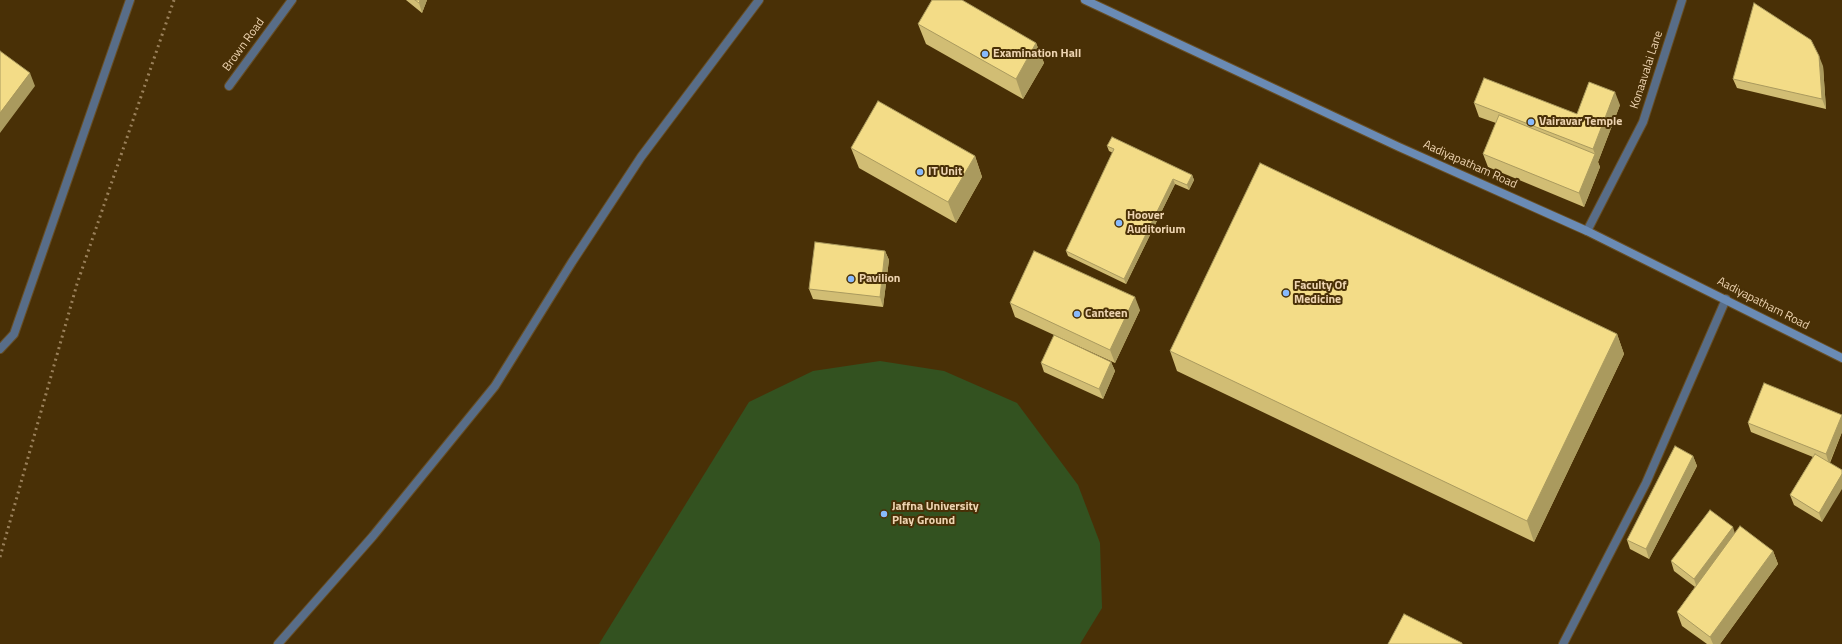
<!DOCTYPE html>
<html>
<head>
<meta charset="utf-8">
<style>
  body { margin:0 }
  canvas { display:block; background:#493006 }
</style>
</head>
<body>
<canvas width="1842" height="644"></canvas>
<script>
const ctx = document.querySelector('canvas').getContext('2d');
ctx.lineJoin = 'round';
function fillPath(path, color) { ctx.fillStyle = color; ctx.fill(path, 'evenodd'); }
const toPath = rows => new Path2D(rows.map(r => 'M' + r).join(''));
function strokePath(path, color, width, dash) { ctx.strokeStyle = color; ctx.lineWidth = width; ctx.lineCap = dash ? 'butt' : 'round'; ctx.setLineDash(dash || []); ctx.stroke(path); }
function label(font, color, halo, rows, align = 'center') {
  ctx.font = font + ' "Titillium Web",sans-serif'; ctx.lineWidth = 4; ctx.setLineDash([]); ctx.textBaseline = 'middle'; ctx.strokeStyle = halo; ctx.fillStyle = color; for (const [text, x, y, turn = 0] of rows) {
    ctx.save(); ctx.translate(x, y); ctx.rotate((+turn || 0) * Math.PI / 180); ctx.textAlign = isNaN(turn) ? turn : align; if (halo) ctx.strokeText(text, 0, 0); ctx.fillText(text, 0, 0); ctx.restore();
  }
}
const green = toPath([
  [880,361,944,371,1017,403,1078,485,1100,543,1102,608,1080,644,599,644,749,402,813,371]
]);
const lane = toPath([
  [1563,644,1646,483,1726,299]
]);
const street = toPath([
  [229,86,292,0],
  [1587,231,1643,122,1682,0],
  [0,349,14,334,130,0],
  [278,644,373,536,495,386,572,262,641,157,759,0]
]);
const secondary = toPath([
  [1085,0,1399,147,1587,231,1842,358]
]);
const rail = toPath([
  [0,557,77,284,174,0]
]);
const wall = toPath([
  [406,0,427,0,422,13],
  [918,24,1036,43,1044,63,1023,99,926,44],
  [1823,66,1826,109,1737,88,1733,79],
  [1474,103,1577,114,1620,105,1598,162,1600,167,1584,207,1488,167,1483,154,1496,123,1479,117],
  [1107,146,1192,175,1194,180,1189,190,1175,184,1126,284,1068,256,1066,251,1113,153,1109,151],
  [851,148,975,156,982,177,956,223,859,168],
  [885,251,889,260,883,307,813,299,809,289],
  [1010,303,1140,310,1115,363,1015,317],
  [1617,334,1624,354,1534,542,1177,371,1170,351],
  [1111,362,1115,371,1103,399,1044,372,1041,363],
  [1842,415,1842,432,1830,463,1822,522,1794,505,1790,495,1813,457,1751,432,1748,423],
  [1693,456,1697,466,1649,559,1630,549,1627,540],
  [1735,533,1773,551,1778,564,1720,644,1707,644,1682,626,1677,612,1695,587,1674,571,1671,561]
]);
const shadedWall = toPath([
  [420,0,427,0,422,13,419,3],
  [1036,43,1044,63,1023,99,1016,79],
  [1819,56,1823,66,1826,109,1822,99],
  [30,73,35,86,0,133,0,113],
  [1615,92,1620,105,1598,162,1600,167,1584,207,1579,193,1595,154,1593,149],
  [975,156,982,177,956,223,948,202],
  [1192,175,1194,180,1189,190,1187,185],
  [1173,179,1175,184,1126,284,1124,279],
  [885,251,889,260,883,307,880,297],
  [1135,297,1140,310,1115,363,1110,350],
  [1617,334,1624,354,1534,542,1527,521],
  [1111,362,1115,371,1103,399,1099,389],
  [1842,415,1842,432,1829,464,1826,454],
  [1693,456,1697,466,1649,559,1646,549],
  [1842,474,1842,489,1822,522,1819,513],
  [1733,527,1736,537,1697,588,1694,579],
  [1773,551,1778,564,1720,644,1713,644,1710,637]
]);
const building = toPath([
  [415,0,420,0,419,3,415,0],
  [932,0,962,0,1036,43,1016,79,918,24,932,0],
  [1754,3,1811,40,1819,56,1822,99,1733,79,1754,3],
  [0,51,30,73,0,113,0,51],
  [1484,78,1577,114,1589,82,1615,92,1593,149,1474,103,1484,78],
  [878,101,975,156,948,202,851,148,878,101],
  [1499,115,1595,154,1579,193,1483,154,1499,115],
  [1112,137,1192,175,1187,185,1173,179,1124,279,1066,251,1114,149,1107,146,1112,137],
  [1260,163,1617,334,1527,521,1170,351,1260,163],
  [815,242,885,251,880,297,809,289,815,242],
  [1034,251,1135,297,1110,350,1010,303,1034,251],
  [1054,335,1111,362,1099,389,1041,363,1054,335],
  [1764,383,1842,415,1826,454,1748,423,1764,383],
  [1675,446,1693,456,1646,549,1627,540,1675,446],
  [1815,454,1842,470,1842,474,1819,513,1790,495,1815,454],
  [1710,510,1733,527,1694,579,1671,561,1710,510],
  [1740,526,1773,551,1710,637,1677,612,1740,526],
  [1404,614,1462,643,1462,644,1388,644,1404,614]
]);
const markers = [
  [985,54,4,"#88bafc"],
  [1531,122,4,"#88bafc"],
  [920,172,4,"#88bafc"],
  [1119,223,4,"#88bafc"],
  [851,279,4,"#88bafc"],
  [1286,293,4,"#88bafc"],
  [1077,314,4,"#88bafc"],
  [884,514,4,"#88bafc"]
];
const streetNames = [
  ["Brown Road",244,45,-54],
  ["Konaavalai Lane",1647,70,-72],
  ["Aadiyapatham Road",1470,165,24],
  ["Aadiyapatham Road",1763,304,27]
];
const poiNames = [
  ["Examination Hall",993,54],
  ["Vairavar Temple",1539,122],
  ["IT Unit",928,172],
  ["Hoover",1127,216],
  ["Auditorium",1127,230],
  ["Pavilion",859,279],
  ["Faculty Of",1294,286],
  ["Medicine",1294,300],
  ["Canteen",1085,314],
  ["Jaffna University",892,507],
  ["Play Ground",892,521]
];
fillPath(green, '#335220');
strokePath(lane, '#674e25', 10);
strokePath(street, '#674e25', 10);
strokePath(secondary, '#674e25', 10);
strokePath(lane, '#586d88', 8);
strokePath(street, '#586d88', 8);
strokePath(secondary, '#6a8bb5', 8);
strokePath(rail, '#9a805a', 3, [2, 4]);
fillPath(wall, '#d1bd74');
fillPath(shadedWall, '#aa9a5e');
fillPath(building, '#f3dc87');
strokePath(building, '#aa9a5e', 1);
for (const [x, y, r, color] of markers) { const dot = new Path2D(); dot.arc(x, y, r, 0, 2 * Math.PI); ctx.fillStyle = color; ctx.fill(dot); strokePath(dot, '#493006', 1.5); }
label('12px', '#eed4b1', '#493006', streetNames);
label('bold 12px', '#eed4b1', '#493006', poiNames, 'left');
</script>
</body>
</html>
